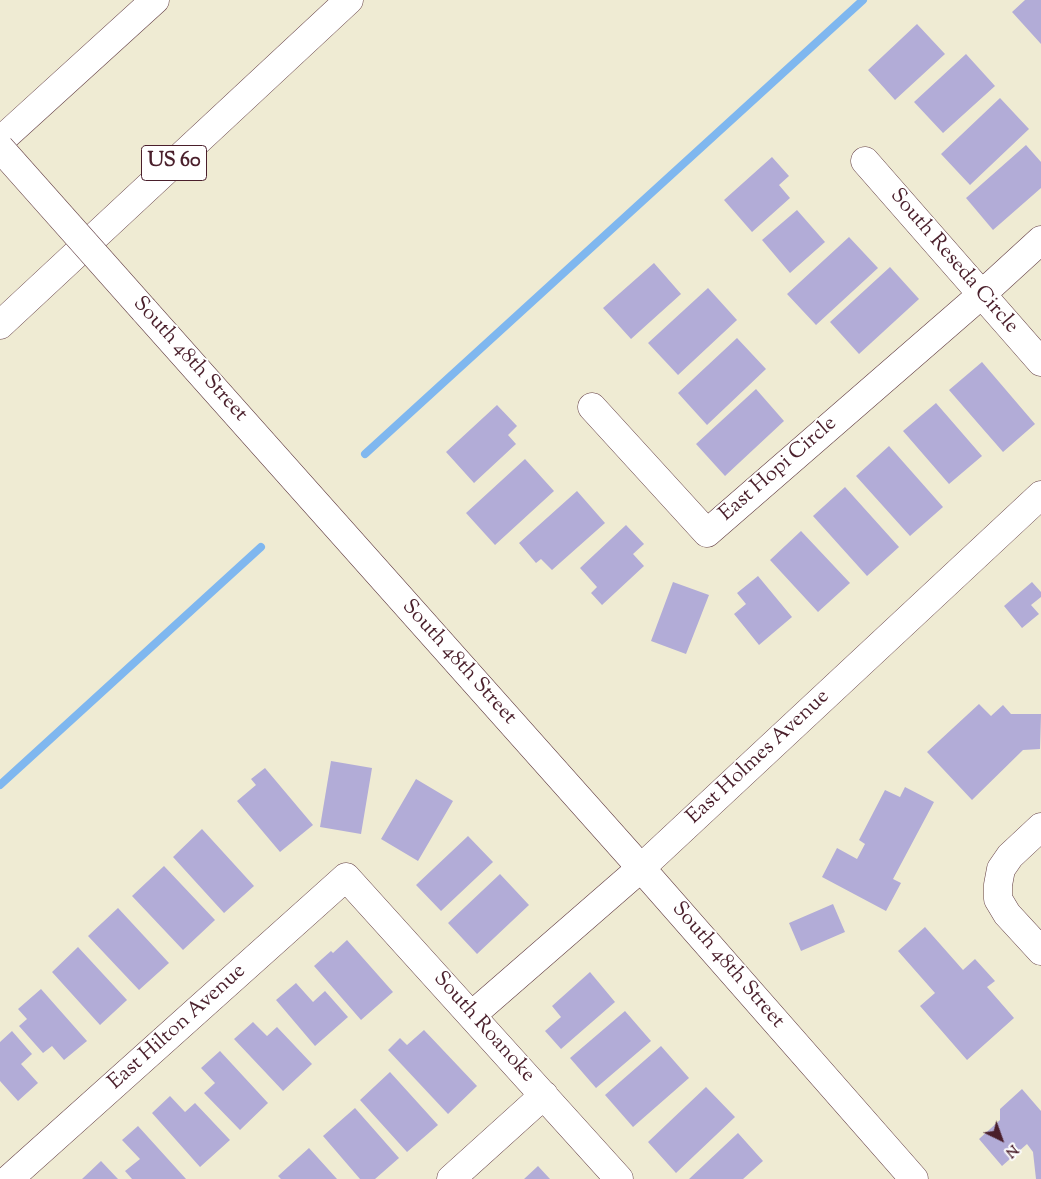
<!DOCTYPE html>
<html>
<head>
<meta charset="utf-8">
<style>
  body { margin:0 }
  #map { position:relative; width:1041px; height:1179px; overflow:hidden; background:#efebd3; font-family:"Sorts Mill Goudy",serif }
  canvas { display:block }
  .north { position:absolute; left:976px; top:1114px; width:50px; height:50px; -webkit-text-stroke:4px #fff; paint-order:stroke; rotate:138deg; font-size:14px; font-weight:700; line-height:20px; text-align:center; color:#4a1f2b }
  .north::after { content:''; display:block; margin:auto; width:18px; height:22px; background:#4a1f2b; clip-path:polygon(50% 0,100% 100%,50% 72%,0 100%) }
</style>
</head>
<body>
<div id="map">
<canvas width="1041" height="1179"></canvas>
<div class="north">N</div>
</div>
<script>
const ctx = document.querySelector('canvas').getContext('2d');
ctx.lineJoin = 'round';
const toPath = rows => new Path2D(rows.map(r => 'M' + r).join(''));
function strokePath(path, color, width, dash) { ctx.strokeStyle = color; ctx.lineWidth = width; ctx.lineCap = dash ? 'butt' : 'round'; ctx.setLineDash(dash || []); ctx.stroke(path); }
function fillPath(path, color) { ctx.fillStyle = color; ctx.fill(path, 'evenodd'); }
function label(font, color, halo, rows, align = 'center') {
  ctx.font = font + ' "Sorts Mill Goudy",serif'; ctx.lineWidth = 4; ctx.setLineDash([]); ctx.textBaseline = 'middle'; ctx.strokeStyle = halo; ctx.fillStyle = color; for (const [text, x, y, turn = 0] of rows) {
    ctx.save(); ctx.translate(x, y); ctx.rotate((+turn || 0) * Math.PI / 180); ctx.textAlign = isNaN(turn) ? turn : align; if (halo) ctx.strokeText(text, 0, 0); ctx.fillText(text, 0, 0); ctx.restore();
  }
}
const stream = toPath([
  [365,454,863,0],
  [0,785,261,547]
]);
const building = toPath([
  [1025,0,1041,0,1041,44,1012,12],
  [917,24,945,54,895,100,868,70],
  [966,54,995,86,943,133,914,102],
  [1000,98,1029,129,970,185,941,154],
  [1026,145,1041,162,1041,188,993,230,966,198],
  [772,157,789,176,779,185,790,198,752,232,724,200],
  [797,210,825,242,790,273,762,240],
  [849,237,878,268,816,325,787,294],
  [654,263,681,294,631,339,603,308],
  [890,267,919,299,859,354,830,322],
  [708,288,737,320,678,375,648,343],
  [737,338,766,369,707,425,678,393],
  [982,362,1035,424,1003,452,949,390],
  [756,389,784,421,725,476,696,444],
  [936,403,982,456,949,484,903,431],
  [497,405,517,426,508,435,516,444,474,483,446,452],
  [889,446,943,507,910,536,856,476],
  [525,459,554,491,495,545,466,513],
  [845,487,899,547,867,576,813,516],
  [577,491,605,523,552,570,541,559,536,563,519,543],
  [626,525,644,544,633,554,644,566,602,605,591,593,597,587,580,568],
  [801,531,850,583,818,612,770,560],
  [758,576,792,617,759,645,734,614,746,604,737,593],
  [673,582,709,595,686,654,651,641],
  [1032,582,1041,592,1041,597,1031,605,1039,614,1022,628,1004,606],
  [979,704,991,716,1003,705,1011,714,1041,714,1040,749,1023,750,972,800,927,752],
  [331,761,372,768,361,834,320,827],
  [265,768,313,825,280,852,237,801,256,785,251,779],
  [416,779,453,801,418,861,381,839],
  [905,787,934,802,893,879,901,883,886,911,822,877,837,848,857,859,865,844,859,840,885,790,900,797],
  [202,829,254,886,224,913,173,857],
  [468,836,493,862,441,911,416,885],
  [164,866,215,920,183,950,132,896],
  [500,874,529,905,477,954,448,923],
  [833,904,845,932,801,951,789,923],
  [118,908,169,963,139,990,88,936],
  [925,927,963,970,975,959,995,981,987,987,1014,1018,967,1060,920,1006,935,993,898,951],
  [347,940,393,992,361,1020,314,966,331,951,333,953],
  [78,947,127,1000,100,1025,52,972],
  [590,972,615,1002,561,1049,545,1031,561,1017,552,1006],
  [296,983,313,1002,325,991,348,1017,315,1046,276,1000],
  [41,989,87,1041,64,1060,52,1046,43,1053,19,1026,27,1019,18,1009],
  [625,1011,651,1041,596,1088,570,1058],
  [253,1022,267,1036,277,1027,312,1064,283,1091,234,1039],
  [424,1030,477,1086,448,1114,388,1050,400,1038,407,1045],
  [12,1031,32,1054,21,1064,38,1083,18,1101,0,1081,0,1042],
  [661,1046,689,1078,633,1127,605,1095],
  [220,1051,268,1103,240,1130,204,1093,215,1083,201,1068],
  [390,1072,438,1125,407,1152,360,1100],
  [706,1087,735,1117,676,1173,648,1142],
  [1022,1089,1041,1111,1041,1179,1036,1179,1033,1152,1027,1144,1002,1166,979,1139,1000,1120,1000,1109],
  [170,1096,185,1112,195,1103,230,1140,200,1167,152,1113],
  [355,1108,399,1158,375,1179,360,1179,323,1136],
  [138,1126,186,1179,132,1179,125,1171,140,1159,122,1140],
  [738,1133,763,1161,743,1179,689,1179],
  [309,1148,337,1179,281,1179,278,1176],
  [101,1161,118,1179,82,1179],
  [538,1166,550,1179,524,1179]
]);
const minor = toPath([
  [865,161,1041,362],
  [144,310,641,868,914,1179],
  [592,407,707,533,981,295,1041,240],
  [1041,827,1010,856,1001,869,998,885,998,899,1007,914,1041,951],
  [472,1015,641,868,1041,495],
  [9,1179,346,877,619,1179],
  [451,1179,544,1095]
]);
const highway = toPath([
  [0,141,155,0],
  [0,325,349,0]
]);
const minorBridge = toPath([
  [0,148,144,310]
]);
const shields = [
  [174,163,65]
];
const shieldNames = [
  ["US 60",174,163]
];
const streetNames = [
  ["South Reseda Circle",953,262,49],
  ["South 48th Street",189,360,48],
  ["East Hopi Circle",779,470,-41],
  ["South 48th Street",458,663,48],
  ["East Holmes Avenue",759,758,-43],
  ["South 48th Street",727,966,49],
  ["East Hilton Avenue",178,1028,-42],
  ["South Roanoke",483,1028,48]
];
strokePath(stream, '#7fb7ef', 8);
fillPath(building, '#b2acd7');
strokePath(minor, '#633e44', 29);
strokePath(highway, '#633e44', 29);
strokePath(minor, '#fff', 28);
strokePath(highway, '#fff', 28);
strokePath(minorBridge, '#633e44', 29, []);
strokePath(minorBridge, '#fff', 28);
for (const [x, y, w] of shields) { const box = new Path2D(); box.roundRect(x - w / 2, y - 17.5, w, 35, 4); ctx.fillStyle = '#fff'; ctx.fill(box); strokePath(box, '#4a1f2b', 1); }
label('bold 20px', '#4a1f2b', null, shieldNames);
label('21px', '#4a1f2b', '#fff', streetNames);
</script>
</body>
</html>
